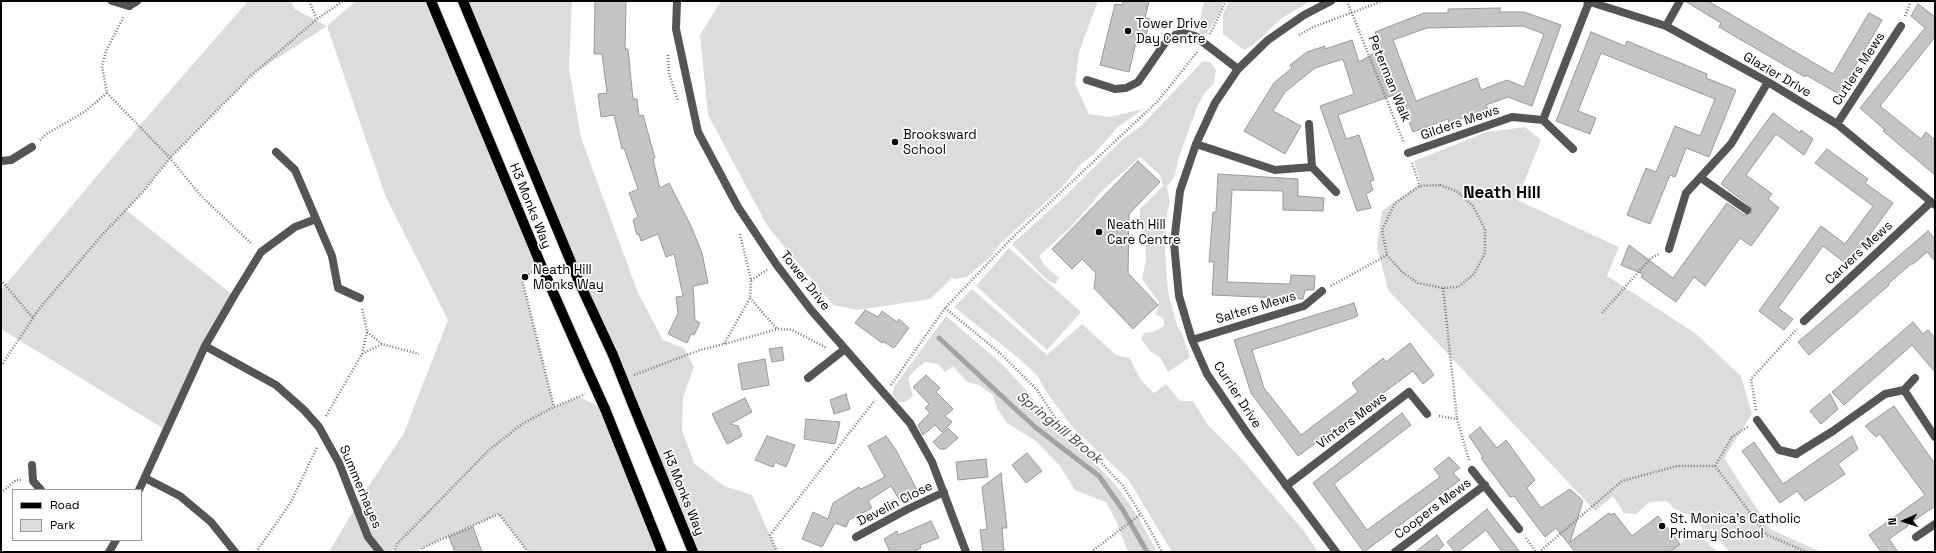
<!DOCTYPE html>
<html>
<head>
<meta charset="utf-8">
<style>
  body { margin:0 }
  #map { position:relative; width:1936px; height:553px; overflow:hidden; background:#fff; font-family:"Space Grotesk",sans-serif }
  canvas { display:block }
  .frame { position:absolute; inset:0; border:2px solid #000; pointer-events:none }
  .legend { position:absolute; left:12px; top:489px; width:130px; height:52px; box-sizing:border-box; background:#fff; border:1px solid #999; margin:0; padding:5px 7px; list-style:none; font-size:12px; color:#000 }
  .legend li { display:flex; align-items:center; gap:8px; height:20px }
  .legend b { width:20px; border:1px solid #999 }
  .north { position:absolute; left:1884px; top:501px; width:40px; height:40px; -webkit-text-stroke:3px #fff; paint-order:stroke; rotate:267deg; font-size:11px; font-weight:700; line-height:16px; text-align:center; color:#000 }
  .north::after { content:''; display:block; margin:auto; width:14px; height:18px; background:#000; clip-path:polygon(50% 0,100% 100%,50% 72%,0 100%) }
</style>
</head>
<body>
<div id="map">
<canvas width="1936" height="553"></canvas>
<div class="frame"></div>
<ul class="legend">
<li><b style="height:5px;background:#000"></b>Road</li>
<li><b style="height:11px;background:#dcdcdc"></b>Park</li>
</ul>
<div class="north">N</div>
</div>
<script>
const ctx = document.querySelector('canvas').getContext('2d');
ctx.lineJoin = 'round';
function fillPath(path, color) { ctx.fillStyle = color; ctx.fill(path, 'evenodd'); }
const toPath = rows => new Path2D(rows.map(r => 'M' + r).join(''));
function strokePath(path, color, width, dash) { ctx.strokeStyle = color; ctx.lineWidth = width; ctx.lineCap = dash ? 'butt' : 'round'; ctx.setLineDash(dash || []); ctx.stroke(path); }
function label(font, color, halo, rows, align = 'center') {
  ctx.font = font + ' "Space Grotesk",sans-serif'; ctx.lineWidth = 3.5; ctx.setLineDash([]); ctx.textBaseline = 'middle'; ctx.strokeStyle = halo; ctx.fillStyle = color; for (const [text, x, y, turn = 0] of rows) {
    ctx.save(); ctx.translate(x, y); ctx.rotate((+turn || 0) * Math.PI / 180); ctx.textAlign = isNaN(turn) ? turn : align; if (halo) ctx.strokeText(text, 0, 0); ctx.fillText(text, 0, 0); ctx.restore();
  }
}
const green = toPath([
  [248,1,291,1,295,9,327,26,356,1,431,1,541,265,522,279,554,407,579,397,605,409,662,552,528,552,499,514,422,548,417,552,393,552,397,544,390,552,329,552,364,493,403,435,448,320,385,195,327,26,253,74,170,158,143,192,126,210,234,296,167,431,1,329,1,290,134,132],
  [463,1,572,1,569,68,581,138,638,293,663,340,684,348,694,367,683,397,682,430,694,463,724,486,752,495,777,552,693,552],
  [721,1,1098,1,1079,52,1075,84,1089,114,1110,117,1143,109,1118,127,1094,154,1081,164,1065,184,1001,243,992,255,967,277,955,279,949,277,951,279,930,299,857,310,833,305,768,227,708,115,700,35],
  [1205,1,1223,1,1222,8,1204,38,1199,34,1202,8],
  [1229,1,1311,1,1282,18,1253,45,1244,50,1223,34,1223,14],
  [1203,61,1211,63,1216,70,1214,83,1204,94,1197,107,1179,157,1175,175,1167,187,1170,201,1167,213,1165,252,1168,292,1177,325,1182,334,1190,357,1168,372,1160,357,1151,352,1141,339,1144,333,1153,332,1164,326,1164,319,1156,314,1159,302,1142,279,1146,260,1145,242,1139,226,1140,209,1163,186,1160,175,1140,157,1103,190,1071,227,1039,256,1045,266,1059,278,1055,284,1047,280,1012,244,1063,198,1122,140,1141,126],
  [1525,127,1541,140,1517,200,1619,247,1607,276,1695,333,1741,376,1752,414,1724,458,1770,529,1821,552,1730,552,1717,538,1705,532,1693,517,1675,509,1666,501,1650,502,1636,514,1624,513,1613,496,1595,511,1388,290,1377,247,1382,211,1421,183,1414,161,1487,132],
  [1009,248,1081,312,1047,350,976,286],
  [972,289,1047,355,1082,324,1116,355,1130,358,1140,379,1154,393,1166,384,1180,401,1193,401,1208,425,1237,454,1304,531,1318,552,1172,552,1128,479,1074,429,1049,396,1037,375,1017,357,954,307],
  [946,316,1002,364,1027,391,1053,427,1094,462,1119,489,1138,517,1157,552,1128,552,1117,523,1106,502,1075,490,1060,466,1036,441,1007,423,997,408,993,395,979,385,967,382,953,366,945,372,938,364,926,362,917,368,908,378,913,396,905,402,897,402,892,395,894,387],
  [1696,531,1717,552,1670,552]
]);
const stream = toPath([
  [939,338,1035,427,1099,476,1123,510,1147,552]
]);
const building = toPath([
  [595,1,626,1,625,49,628,49,633,99,637,99,639,116,643,115,655,158,653,159,660,188,669,183,691,226,702,253,708,283,693,286,695,320,700,323,694,335,691,334,687,343,668,334,678,313,676,297,683,296,674,254,666,257,658,234,641,241,639,234,637,235,633,220,638,217,629,193,638,189,624,148,622,149,614,115,601,117,598,94,607,93,602,54,594,54,595,1],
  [1123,1,1149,1,1145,18,1150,19,1144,44,1136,42,1129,72,1100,65,1115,4,1122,5,1123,1],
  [1685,1,1708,1,1833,74,1869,13,1882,20,1839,94,1806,75,1805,77,1719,27,1721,23,1685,1],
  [1918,4,1934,16,1935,15,1935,37,1880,106,1921,139,1926,132,1935,140,1935,175,1883,131,1885,130,1860,108,1925,28,1911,16,1918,4],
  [1500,8,1500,12,1524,12,1561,25,1532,106,1508,97,1486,105,1488,109,1449,123,1448,119,1413,132,1400,98,1395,99,1394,95,1338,115,1346,139,1359,135,1374,180,1370,182,1373,190,1366,194,1371,208,1357,211,1320,106,1354,94,1343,59,1315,68,1285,92,1273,111,1301,126,1285,154,1244,131,1274,83,1292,68,1290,65,1307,52,1325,46,1325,49,1352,40,1359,62,1381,49,1375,32,1424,13,1448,13,1448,9,1500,8],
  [1523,26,1544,34,1524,87,1507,80,1481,90,1477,78,1416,101,1393,40,1427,28,1523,26],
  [1591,32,1625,46,1627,41,1707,74,1706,78,1736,90,1709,157,1686,148,1675,177,1670,175,1650,224,1627,215,1646,168,1656,172,1675,126,1700,136,1715,99,1601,53,1578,111,1596,118,1590,134,1556,121,1591,32],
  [1773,113,1800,133,1801,130,1813,139,1804,155,1776,134,1746,175,1772,194,1768,199,1779,208,1751,246,1740,238,1705,286,1694,277,1676,302,1641,277,1643,274,1621,265,1629,245,1673,278,1727,203,1744,215,1751,213,1752,210,1750,206,1721,184,1773,113],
  [1827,149,1868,179,1865,183,1893,203,1848,265,1823,246,1778,308,1793,319,1784,330,1759,311,1821,226,1845,244,1873,206,1815,163,1827,149],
  [1138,161,1160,182,1129,214,1128,273,1158,305,1133,329,1094,288,1096,273,1082,259,1072,269,1052,249,1138,161],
  [1218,174,1298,179,1298,196,1324,198,1323,211,1283,210,1283,191,1232,190,1227,282,1290,284,1291,275,1315,276,1314,290,1305,290,1303,299,1212,295,1214,262,1209,262,1213,212,1216,212,1218,174],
  [1928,231,1935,239,1935,261,1927,252,1913,264,1911,264,1888,284,1889,285,1809,355,1798,342,1928,231],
  [1354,303,1358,316,1350,319,1252,350,1264,388,1301,435,1358,392,1352,383,1383,358,1386,362,1410,343,1434,375,1423,384,1413,371,1298,456,1251,393,1234,340,1354,303],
  [865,310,878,317,882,311,897,322,899,319,909,328,894,348,884,342,882,343,855,323,865,310],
  [1913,322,1923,334,1928,330,1935,338,1935,372,1912,345,1844,405,1832,392,1913,322],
  [782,347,784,360,772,362,769,349,782,347],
  [765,359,769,385,742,390,738,364,765,359],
  [926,375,940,388,936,392,953,409,945,416,952,422,942,432,935,425,923,435,918,425,930,413,925,408,929,404,913,387,926,375],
  [846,394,850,409,834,414,830,400,846,394],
  [1830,394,1838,409,1821,424,1810,411,1830,394],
  [745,398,752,412,730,424,738,426,742,436,727,444,712,414,745,398],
  [1894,406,1935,464,1935,508,1934,507,1907,525,1908,526,1889,539,1898,552,1881,552,1869,535,1925,495,1880,434,1876,437,1865,426,1894,406],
  [1402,413,1411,425,1334,484,1367,530,1440,477,1434,469,1449,457,1460,468,1453,473,1460,480,1364,552,1313,483,1402,413],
  [806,419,840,422,835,444,804,439,806,419],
  [1480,427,1497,448,1506,440,1535,480,1527,488,1541,508,1570,489,1583,501,1570,542,1609,513,1611,515,1614,513,1632,536,1658,516,1680,544,1670,552,1575,552,1556,528,1545,537,1514,496,1510,497,1481,458,1483,457,1469,436,1480,427],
  [948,428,958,438,945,449,940,449,933,442,948,428],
  [767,436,795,445,786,467,775,462,773,467,755,460,767,436],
  [886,436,896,450,918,492,900,501,891,486,868,501,872,508,849,520,846,527,835,523,822,547,802,539,813,512,828,519,833,503,859,487,861,489,885,477,868,446,886,436],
  [1852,436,1858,449,1838,464,1845,474,1805,501,1797,491,1780,503,1742,451,1754,442,1783,484,1852,436],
  [1027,453,1042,471,1026,483,1012,465,1027,453],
  [986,459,988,477,958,480,956,462,986,459],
  [1001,473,1007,528,1002,528,1004,552,983,552,980,530,987,529,982,487,1001,473],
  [1487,509,1520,552,1502,552,1486,530,1458,552,1455,552,1447,542,1487,509],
  [931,521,939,538,920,545,921,548,912,552,890,552,884,539,897,531,898,535,931,521],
  [473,527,482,552,455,552,449,537,473,527],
  [1437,535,1444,545,1437,552,1415,552,1437,535]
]);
const path = toPath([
  [309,1,317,19],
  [1347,1,1404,143],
  [1905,16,1911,1],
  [1210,34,1226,1],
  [1299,35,1313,27,1383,1],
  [668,55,669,74,678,101],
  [107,93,170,158,201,196,252,244],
  [40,140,45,135,84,112,107,93,102,66,106,51,124,16],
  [1412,163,1420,186],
  [1440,185,1458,192,1473,206,1485,229,1485,253,1474,274,1458,287,1443,288,1418,283,1402,272,1387,255,1382,230,1395,203,1420,186,1440,185],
  [740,234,751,280,750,298,724,344,778,329,792,330,827,348],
  [532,272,522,279,554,407],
  [1,280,33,318],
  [751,280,767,270],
  [1331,286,1387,255],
  [1443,288,1457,419],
  [750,298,777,329],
  [945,308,1001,354,1037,390,1060,425,1093,454,1123,486,1147,524,1162,552],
  [1602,313,1651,258,1659,254],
  [367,332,382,344,419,354],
  [362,354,382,344],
  [1,366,39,309,102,235,143,192,170,158,253,74,317,19,343,1],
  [634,375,700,350,724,344],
  [891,385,945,308,1012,238,1158,101,1198,51],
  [1756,410,1751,379,1797,329],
  [326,416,362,354,367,332,362,308],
  [1439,416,1457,419,1469,460],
  [1715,466,1732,437,1749,426],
  [1,493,16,480,21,480],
  [1526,538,1536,552],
  [256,552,291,502,317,447],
  [393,552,398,543,489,450,522,424,554,407,585,394],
  [423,552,422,548,499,514,528,552],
  [777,552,770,535,875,400],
  [1091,552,1141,514],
  [1539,552,1622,481,1677,466,1715,466,1767,535,1807,552]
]);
const service = toPath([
  [129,6,137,1],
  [1087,80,1115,89,1126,88,1138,82,1165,43,1175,35,1184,33,1195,36,1238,69],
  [1409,392,1427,414],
  [1757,420,1779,450,1796,454]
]);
const minor = toPath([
  [112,1,129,6],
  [677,1,676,29,698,132,738,207,776,264,811,310,910,423,932,462,966,552],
  [1331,1,1304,15,1268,40,1238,69,1215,103,1196,144,1180,191,1174,243,1179,296,1192,340,1207,374,1247,433,1336,552],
  [1587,1,1666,26,1768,82,1837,124,1935,205],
  [1666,26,1680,1],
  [1543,120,1589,2],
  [1309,124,1312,167,1336,192],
  [1837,124,1901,26],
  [1196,144,1275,170,1312,167],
  [276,152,295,170,332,256,338,288,360,298],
  [1408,153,1512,117,1543,120,1573,149],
  [1,161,11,160,32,147],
  [1701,178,1747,210],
  [1669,249,1686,193,1731,144,1768,82],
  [1804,321,1931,202],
  [1192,340,1304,306,1322,291],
  [205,346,276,385,304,410,319,427,339,463,368,537,380,552],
  [808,378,845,349],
  [1904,390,1915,378],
  [1796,454,1833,431,1885,394,1904,390,1935,437],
  [32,465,33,481,41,490],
  [1472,470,1519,529],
  [145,478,180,496,211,522,235,552],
  [1286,486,1409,392],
  [139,490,205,346,234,296,261,252,295,227,316,219],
  [856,537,906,510,944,492],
  [1916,537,1935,524],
  [109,552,116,540],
  [1395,552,1485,485]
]);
const primary = toPath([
  [431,1,541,265,586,367],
  [463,1,580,284,613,355],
  [631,400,693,552],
  [605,409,662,552]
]);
const primaryBridge = toPath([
  [613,355,631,400],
  [586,367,605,409]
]);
const markers = [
  [1128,31,4,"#000"],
  [895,142,4,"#000"],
  [1099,232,4,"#000"],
  [525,277,4,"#000"],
  [1662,526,4,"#000"]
];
const poiNames = [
  ["Tower Drive",1136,24],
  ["Day Centre",1136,39],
  ["Brooksward",903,135],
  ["School",903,150],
  ["Neath Hill",1107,225],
  ["Care Centre",1107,240],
  ["Neath Hill",533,270],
  ["Monks Way",533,285],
  ["St. Monica's Catholic",1670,519],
  ["Primary School",1670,534]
];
const streetNames = [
  ["Cutlers Mews",1859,69,-57],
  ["Glazier Drive",1777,75,30],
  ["Peterman Walk",1389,79,68],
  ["Gilders Mews",1460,123,-19],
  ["H3 Monks Way",530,206,68],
  ["Carvers Mews",1859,253,-43],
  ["Tower Drive",805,281,52],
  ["Salters Mews",1256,308,-17],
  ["Currier Drive",1237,395,57],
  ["Vinters Mews",1352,421,-37],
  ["Summerhayes",360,487,67],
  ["H3 Monks Way",683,493,68],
  ["Develin Close",895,504,-27],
  ["Coopers Mews",1433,509,-37]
];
const waterNames = [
  ["Springhill Brook",1059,428,39]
];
const districtNames = [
  ["Neath Hill",1502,193]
];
fillPath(green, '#dcdcdc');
strokePath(stream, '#a3a3a3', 5);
fillPath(building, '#c4c4c4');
strokePath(building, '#999', 1);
strokePath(primary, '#dbdbdb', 12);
strokePath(path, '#777', 2.5, [1, 2]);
strokePath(service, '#555', 8);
strokePath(minor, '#555', 8);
strokePath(primary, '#000', 10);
strokePath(primaryBridge, '#dbdbdb', 12, []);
strokePath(primaryBridge, '#000', 10);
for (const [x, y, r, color] of markers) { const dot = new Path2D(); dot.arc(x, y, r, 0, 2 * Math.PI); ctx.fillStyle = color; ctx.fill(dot); strokePath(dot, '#fff', 1.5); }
label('13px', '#000', '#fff', poiNames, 'left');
label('13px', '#000', '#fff', streetNames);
label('italic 14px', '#444', '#fff', waterNames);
label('bold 17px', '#000', '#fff', districtNames);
</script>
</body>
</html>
